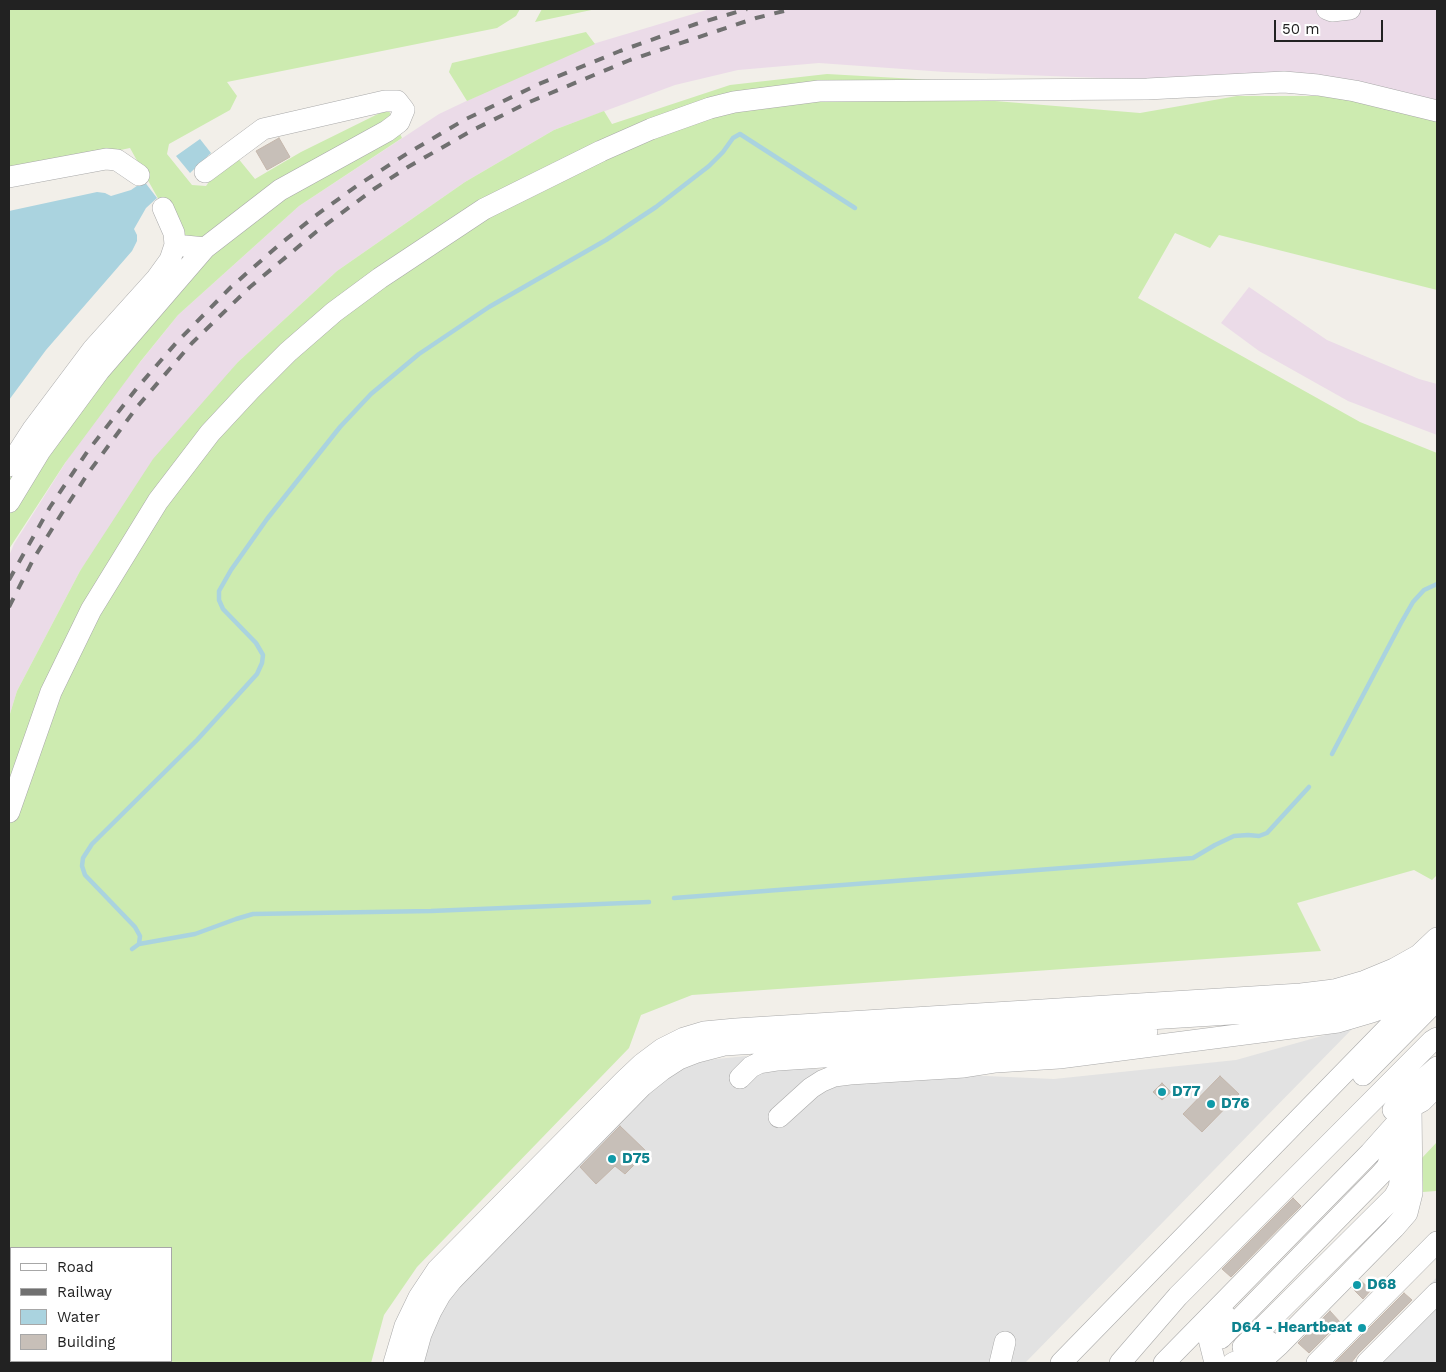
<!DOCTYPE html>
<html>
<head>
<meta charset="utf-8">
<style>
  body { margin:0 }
  #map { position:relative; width:1446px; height:1372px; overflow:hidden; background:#f2efe9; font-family:"Work Sans",sans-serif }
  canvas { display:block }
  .frame { position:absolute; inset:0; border:10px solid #222; pointer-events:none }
  .legend { position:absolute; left:10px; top:1247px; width:162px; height:115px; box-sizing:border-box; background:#fff; border:1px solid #a7a7a7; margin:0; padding:6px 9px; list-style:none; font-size:15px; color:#222 }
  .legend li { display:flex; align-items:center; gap:10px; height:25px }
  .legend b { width:25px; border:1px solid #a7a7a7 }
  .scale { position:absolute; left:1274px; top:20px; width:109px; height:22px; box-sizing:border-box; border:2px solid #222; border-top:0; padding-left:6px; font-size:15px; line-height:18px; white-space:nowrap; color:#222; -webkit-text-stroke:4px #fff; paint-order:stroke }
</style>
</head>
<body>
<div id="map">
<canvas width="1446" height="1372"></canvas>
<div class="frame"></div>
<ul class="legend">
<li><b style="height:6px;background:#fff"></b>Road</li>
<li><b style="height:6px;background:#707070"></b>Railway</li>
<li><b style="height:14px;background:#aad3df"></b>Water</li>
<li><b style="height:14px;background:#c7bfb8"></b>Building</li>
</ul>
<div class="scale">50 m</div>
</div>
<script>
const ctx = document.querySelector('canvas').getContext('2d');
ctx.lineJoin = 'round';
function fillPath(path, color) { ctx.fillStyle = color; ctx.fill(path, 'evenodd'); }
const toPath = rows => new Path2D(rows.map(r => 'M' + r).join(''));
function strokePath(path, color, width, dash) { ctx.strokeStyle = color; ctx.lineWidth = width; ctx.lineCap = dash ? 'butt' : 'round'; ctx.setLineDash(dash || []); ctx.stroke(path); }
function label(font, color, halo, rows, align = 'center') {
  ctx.font = font + ' "Work Sans",sans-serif'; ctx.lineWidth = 5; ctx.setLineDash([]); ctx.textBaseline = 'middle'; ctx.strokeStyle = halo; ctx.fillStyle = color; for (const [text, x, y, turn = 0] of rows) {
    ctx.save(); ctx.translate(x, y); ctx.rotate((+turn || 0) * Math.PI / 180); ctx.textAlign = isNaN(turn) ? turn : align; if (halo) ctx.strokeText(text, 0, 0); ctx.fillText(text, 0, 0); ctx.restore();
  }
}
const industrial = toPath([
  [710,9,1437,9,1437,103,1129,79,945,72,819,63,738,70,675,85,554,130,465,182,337,271,238,362,80,571,17,691,9,717,9,556,14,544,88,427,178,315,299,206,439,114,576,49],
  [1249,287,1327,340,1419,379,1437,384,1437,435,1348,401,1259,351,1221,323]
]);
const grass = toPath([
  [9,9,520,9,516,16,497,28,227,82,237,96,230,110,169,144,167,154,192,185,206,186,216,172,237,157,255,179,301,152,388,109,402,138,299,206,178,315,140,362,65,463,9,549,9,467,148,285,175,229,130,148,9,173],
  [542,9,596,9,535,22],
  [586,32,595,44,467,101,449,72,452,63],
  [827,74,970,82,959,98,1140,113,1237,96,1365,96,1437,115,1437,290,1219,235,1210,248,1175,233,1138,298,1360,422,1437,453,1437,875,1432,880,1414,870,1297,903,1321,951,692,995,641,1015,629,1048,417,1267,384,1315,371,1363,9,1363,9,717,17,691,80,571,153,459,238,362,337,271,465,182,554,130,604,111,612,124,730,85],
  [11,1248,171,1248,171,1361,11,1361],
  [1437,1142,1436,1191,1423,1192,1421,1159]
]);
const parking = toPath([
  [1354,1027,1025,1363,420,1363,422,1350,454,1287,652,1085,698,1061,746,1056,779,1066,895,1076,963,1075,1054,1079,1236,1060],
  [1437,1277,1437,1363,1354,1363]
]);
const water = toPath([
  [200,139,211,153,190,173,176,156],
  [144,181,157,198,146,208,134,229,137,235,137,241,132,251,46,350,9,400,9,211,97,192,105,193,111,196,131,190]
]);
const stream = toPath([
  [1332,754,1401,623,1413,602,1424,590,1437,584],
  [674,898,1193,858,1215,845,1234,836,1248,835,1259,836,1267,833,1309,787],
  [139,944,140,936,135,927,85,875,82,866,83,858,92,844,197,740,257,674,262,663,263,655,256,643,223,609,219,600,219,591,231,570,267,519,340,427,371,394,419,354,489,307,606,240,656,207,709,166,723,152,733,138,740,134,855,208],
  [132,949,139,944,195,934,236,919,253,914,431,911,649,902]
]);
const building = toPath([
  [279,138,290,157,267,170,256,151,279,138],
  [1220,1076,1239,1094,1202,1132,1183,1114,1220,1076],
  [1162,1083,1171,1092,1162,1100,1153,1092,1162,1083],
  [620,1126,647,1152,625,1174,615,1166,596,1184,580,1167,620,1126],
  [1293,1198,1301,1206,1231,1277,1222,1269,1293,1198],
  [1360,1280,1371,1290,1363,1299,1352,1288,1360,1280],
  [1404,1293,1412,1300,1358,1354,1351,1363,1334,1363,1404,1293],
  [1330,1311,1340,1322,1309,1353,1298,1343,1330,1311]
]);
const minor = toPath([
  [1327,9,1332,11,1350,9],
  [9,177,106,159,117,160,139,175],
  [205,248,280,190,387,131,399,122,404,110,397,101,385,101,263,129,205,172],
  [9,466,33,429,93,349,157,278,170,260,175,245,174,233,163,208],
  [9,502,40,451,99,371,205,248,175,245],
  [9,812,51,692,91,610,158,501,210,433,250,390,288,352,334,312,380,278,484,209,601,151,651,129,710,108,734,102,819,91,1147,89,1284,82,1318,85,1355,91,1437,111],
  [1363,1075,1437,1000],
  [740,1078,751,1067,759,1063,778,1060,1033,1043,1147,1031],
  [1393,1110,1420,1082],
  [779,1117,811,1088,822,1081,834,1076,850,1074,964,1067,996,1062,1059,1058,1338,1022,1372,1012,1394,1004,1417,992,1437,977],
  [9,1326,11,1336],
  [1221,1338,1381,1174,1387,1167,1406,1119],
  [1243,1347,1394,1197,1399,1188,1403,1162],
  [17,1361,18,1363],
  [394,1363,405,1326,419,1297,437,1270,624,1081,642,1064,662,1049,684,1038,704,1032,736,1029,1301,994,1334,990,1365,981,1394,969,1419,955,1437,938],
  [413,1363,421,1334,431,1311,440,1295,452,1280,642,1086,662,1070,679,1059,697,1052,724,1045,1312,1009,1337,1006,1362,999,1383,992,1422,970,1437,959],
  [1000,1363,1005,1342],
  [1061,1363,1417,998],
  [1120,1363,1178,1296,1432,1041,1437,1038],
  [1164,1363,1370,1153,1411,1107,1422,1101,1437,1086],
  [1215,1363,1208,1335,1226,1316],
  [1233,1363,1254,1354,1268,1341],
  [1259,1363,1279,1345,1394,1228,1407,1213,1412,1193,1411,1107,1415,1091,1420,1082,1437,1067],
  [1317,1363,1437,1242],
  [1367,1363,1437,1293]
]);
const rail = toPath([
  [9,580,50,507,87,452,137,388,176,343,231,287,279,245,315,216,358,185,408,153,464,120,539,84,620,51,696,24,747,9],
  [9,607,34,558,62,513,89,472,137,407,192,343,250,287,316,232,374,189,408,167,471,131,527,103,630,60,756,18,792,9]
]);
const markers = [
  [1162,1092,5,"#0f9aa8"],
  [1211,1104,5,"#0f9aa8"],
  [612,1159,5,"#0f9aa8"],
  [1357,1285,5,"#0f9aa8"],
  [1362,1328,5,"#0f9aa8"]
];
const cultureNames = [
  ["D77",1172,1092],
  ["D76",1221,1104],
  ["D75",622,1159],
  ["D68",1367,1285],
  ["D64 - Heartbeat",1352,1328,"right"]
];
fillPath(industrial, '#ebdbe8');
fillPath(grass, '#cdebb0');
fillPath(parking, '#e2e2e2');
fillPath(water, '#aad3df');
strokePath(stream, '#aad3df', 4.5);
fillPath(building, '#c7bfb8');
strokePath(building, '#c4b6ab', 1);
strokePath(minor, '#a9a9a9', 22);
strokePath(minor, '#fff', 21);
strokePath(rail, '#707070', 4, [10, 10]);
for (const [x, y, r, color] of markers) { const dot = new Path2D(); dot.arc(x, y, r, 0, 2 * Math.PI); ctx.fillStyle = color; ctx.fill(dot); strokePath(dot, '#fff', 2); }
label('bold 15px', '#0d838f', '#fff', cultureNames, 'left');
</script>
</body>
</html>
